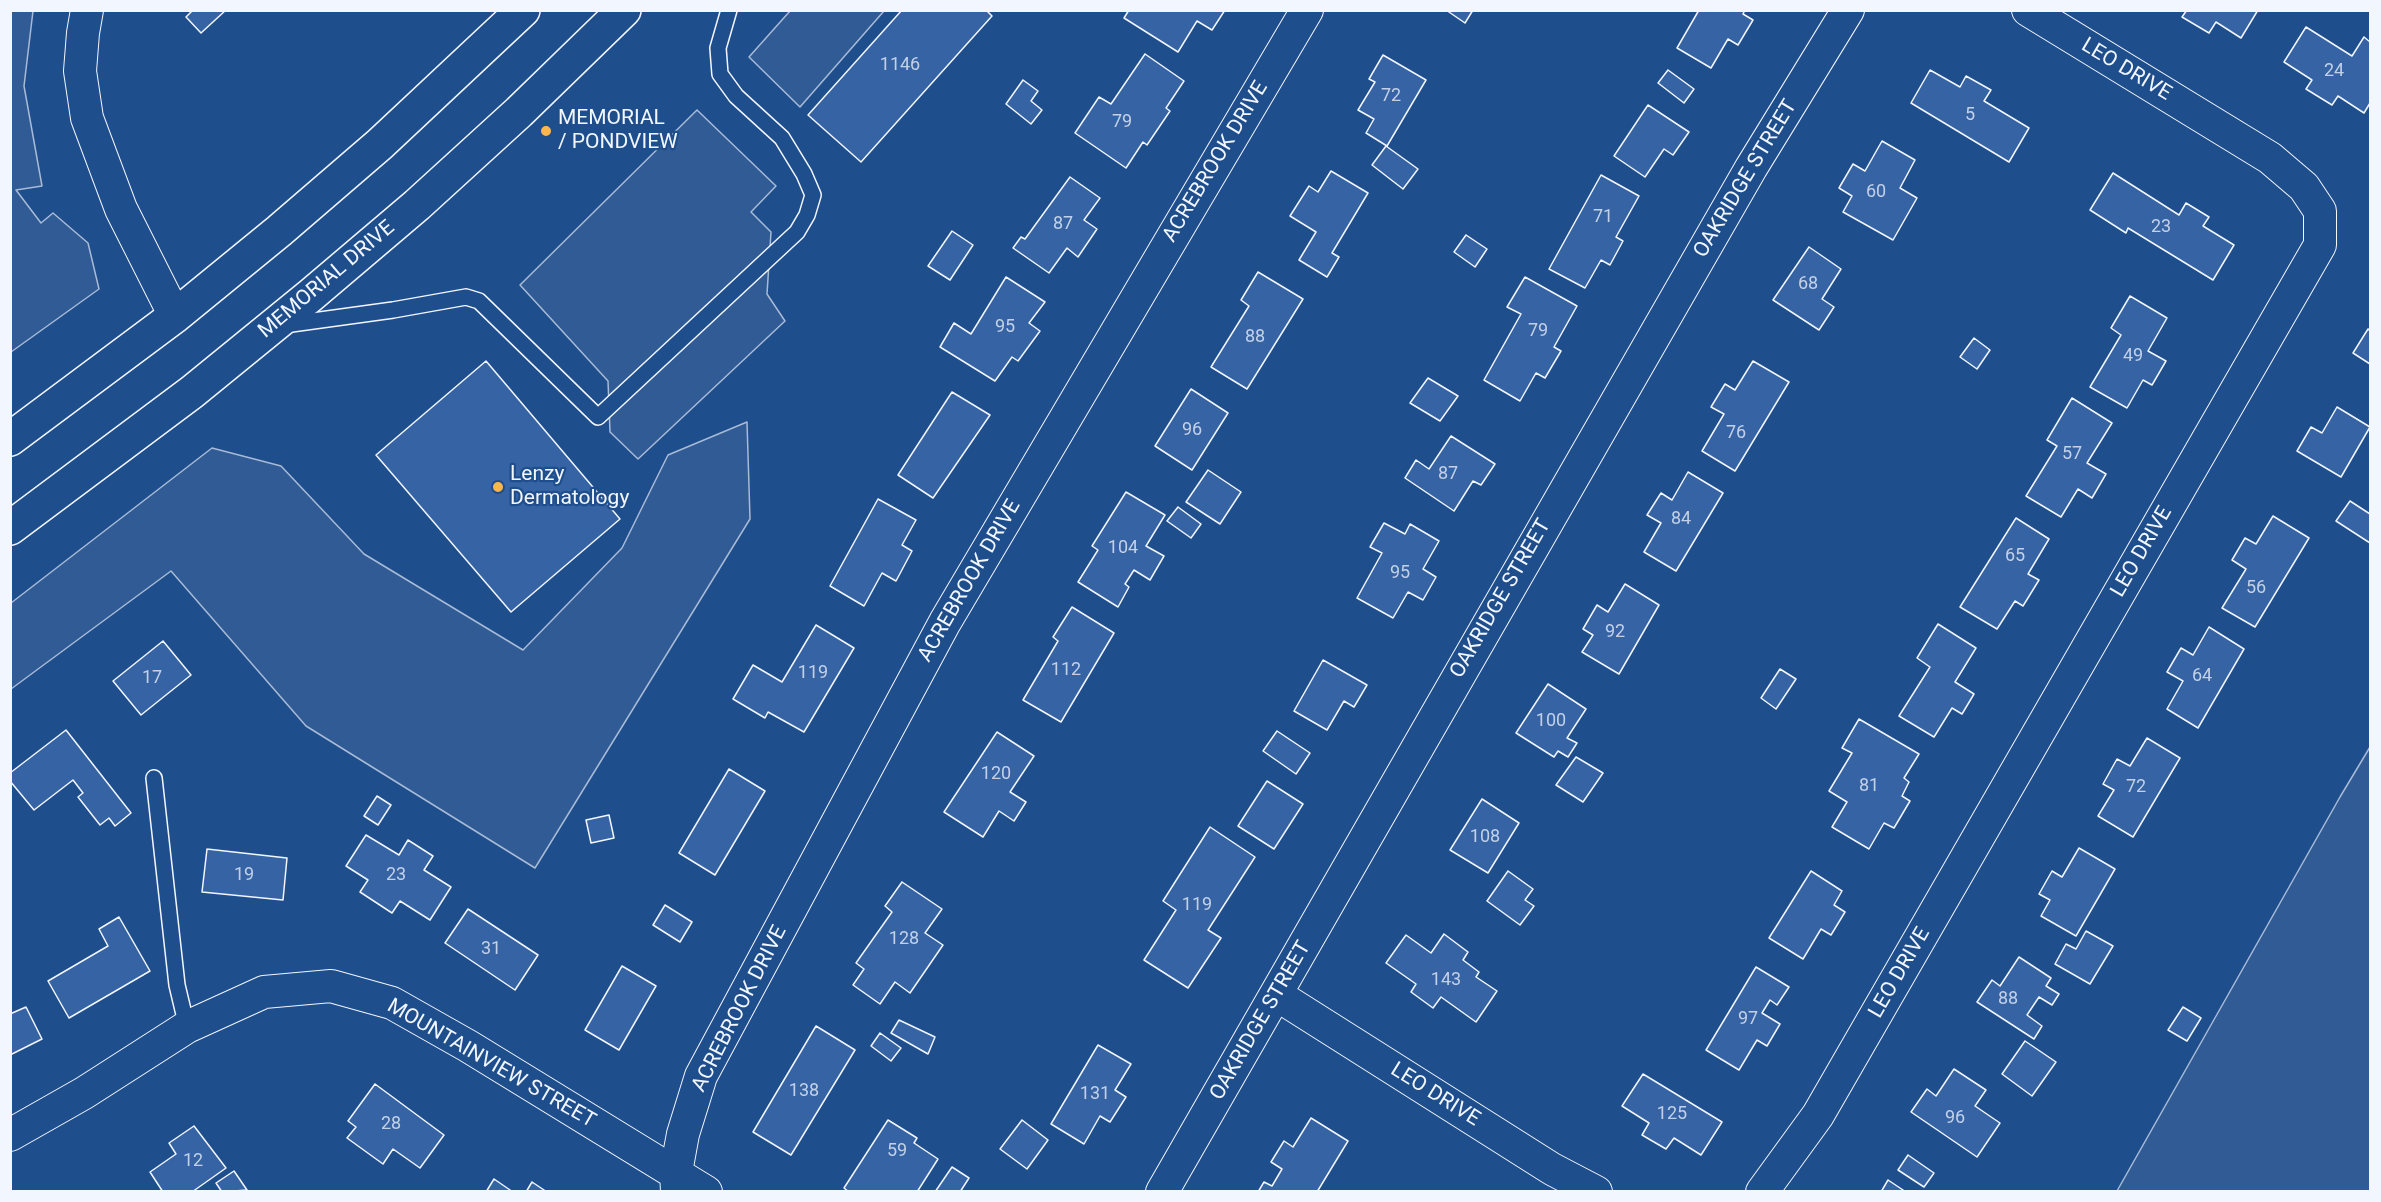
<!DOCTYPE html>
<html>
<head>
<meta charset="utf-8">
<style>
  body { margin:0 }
  #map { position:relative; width:2381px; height:1202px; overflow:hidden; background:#1f4e8c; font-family:Roboto,sans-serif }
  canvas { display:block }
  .frame { position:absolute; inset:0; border:12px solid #f2f6ff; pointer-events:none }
</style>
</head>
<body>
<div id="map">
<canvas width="2381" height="1202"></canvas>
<div class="frame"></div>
</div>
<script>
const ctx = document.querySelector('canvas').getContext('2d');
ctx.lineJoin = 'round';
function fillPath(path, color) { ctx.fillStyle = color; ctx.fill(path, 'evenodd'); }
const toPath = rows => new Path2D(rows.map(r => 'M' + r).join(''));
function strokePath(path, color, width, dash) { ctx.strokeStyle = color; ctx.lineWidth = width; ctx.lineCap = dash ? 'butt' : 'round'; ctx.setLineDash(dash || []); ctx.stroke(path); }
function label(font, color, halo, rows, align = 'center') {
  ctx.font = font + ' Roboto,sans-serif'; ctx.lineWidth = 4.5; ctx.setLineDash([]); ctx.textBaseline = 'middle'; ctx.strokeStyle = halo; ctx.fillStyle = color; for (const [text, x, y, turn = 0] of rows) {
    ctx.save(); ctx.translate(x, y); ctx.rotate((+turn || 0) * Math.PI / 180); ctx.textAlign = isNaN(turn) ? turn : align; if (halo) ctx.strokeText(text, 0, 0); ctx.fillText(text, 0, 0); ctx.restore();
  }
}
const built = toPath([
  [11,10,33,11,24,86,42,186,16,190,41,223,53,213,88,243,99,289,11,352,11,10],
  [790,11,884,11,800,107,749,57,790,11],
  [697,110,776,186,751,212,771,232,767,294,785,321,638,459,610,432,608,381,520,285,697,110],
  [747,422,750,519,535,868,306,726,171,571,11,689,11,603,212,448,281,466,364,554,523,650,622,548,668,455,747,422],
  [2370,747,2370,1191,2117,1191,2340,797,2370,747]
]);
const building = toPath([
  [193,10,226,10,201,33,186,17,193,10],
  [902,10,986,10,992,16,861,162,808,115,902,10],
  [1129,10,1225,10,1212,30,1197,21,1178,52,1124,18,1129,10],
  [1446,10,1473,10,1465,23,1446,10],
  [1699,10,1745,10,1743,14,1753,20,1738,45,1728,39,1711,68,1677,48,1699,10],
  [2187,10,2258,10,2241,38,2216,22,2209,33,2182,17,2187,10],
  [2306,27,2352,56,2364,37,2370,42,2370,103,2364,113,2338,96,2332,105,2306,89,2312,80,2284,62,2306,27],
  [1145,54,1184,81,1166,108,1170,111,1147,145,1143,142,1126,168,1075,133,1099,97,1111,104,1145,54],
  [1383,55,1426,80,1387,146,1366,133,1374,119,1358,110,1375,82,1369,79,1383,55],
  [1668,70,1694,89,1684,103,1658,83,1668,70],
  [1930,70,1960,87,1966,76,1991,90,1984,101,2029,128,2009,162,1911,103,1930,70],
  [1023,80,1038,91,1031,101,1042,110,1031,124,1006,104,1023,80],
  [1648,105,1689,132,1673,155,1664,149,1645,177,1614,156,1648,105],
  [1882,141,1915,160,1900,188,1917,198,1893,240,1843,212,1852,196,1839,188,1853,164,1865,171,1882,141],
  [1386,146,1418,169,1403,189,1372,165,1386,146],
  [1331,171,1368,193,1332,253,1339,257,1327,277,1299,260,1316,232,1290,216,1309,186,1318,192,1331,171],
  [2113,173,2179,215,2186,203,2209,217,2203,226,2234,245,2213,280,2128,228,2126,233,2090,210,2113,173],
  [1601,175,1639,196,1616,237,1623,241,1610,265,1601,260,1585,288,1549,269,1601,175],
  [1070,177,1100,198,1084,220,1097,229,1078,257,1067,248,1049,273,1013,248,1021,237,1025,239,1070,177],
  [952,231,973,245,950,280,928,266,952,231],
  [1466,235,1487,249,1475,267,1454,252,1466,235],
  [1809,247,1841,269,1822,299,1834,307,1819,330,1773,300,1809,247],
  [1258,272,1303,299,1247,389,1211,367,1249,306,1241,300,1258,272],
  [1006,277,1045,302,1029,323,1040,331,1018,361,1012,357,995,381,940,347,954,323,971,334,1006,277],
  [1525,277,1577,306,1554,347,1561,351,1545,378,1536,373,1520,401,1484,380,1521,314,1507,307,1525,277],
  [2130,296,2167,318,2148,351,2166,361,2152,385,2143,380,2127,408,2090,387,2121,335,2111,328,2130,296],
  [2368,329,2370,330,2370,364,2353,353,2368,329],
  [1974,338,1990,350,1977,369,1960,357,1974,338],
  [486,361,620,519,511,612,376,455,486,361],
  [1753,361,1789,382,1735,471,1702,451,1724,414,1711,407,1725,384,1735,390,1753,361],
  [1428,378,1458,396,1440,421,1410,403,1428,378],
  [1191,389,1228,413,1192,470,1155,446,1191,389],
  [952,392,990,415,933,498,898,475,952,392],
  [2072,398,2112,423,2087,463,2106,474,2092,498,2078,489,2061,517,2026,496,2057,446,2047,440,2072,398],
  [2337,407,2370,427,2341,477,2297,451,2311,427,2322,433,2337,407],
  [1451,436,1495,464,1481,485,1473,481,1454,511,1405,478,1416,460,1429,469,1451,436],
  [1208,470,1241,492,1220,524,1186,502,1208,470],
  [1688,472,1723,493,1676,571,1644,552,1661,523,1647,515,1661,493,1672,500,1688,472],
  [1126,492,1165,515,1146,546,1164,556,1150,580,1134,570,1125,584,1129,587,1118,607,1078,582,1098,550,1092,546,1126,492],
  [878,499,916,520,902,545,912,551,896,581,882,573,864,606,830,586,878,499],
  [2350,501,2370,514,2370,543,2336,521,2350,501],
  [1178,507,1201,524,1191,538,1167,521,1178,507],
  [2273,516,2309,538,2255,627,2222,608,2246,569,2232,560,2245,538,2256,544,2273,516],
  [2016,518,2049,539,2028,574,2039,580,2023,606,2015,601,1997,629,1960,607,2016,518],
  [1384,523,1405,534,1410,524,1439,541,1423,569,1436,577,1423,600,1408,592,1393,618,1357,598,1382,553,1370,547,1384,523],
  [1625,584,1659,605,1619,674,1582,652,1593,635,1583,629,1597,605,1608,612,1625,584],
  [1072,607,1114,633,1061,722,1023,700,1058,641,1053,637,1072,607],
  [1938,624,1976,648,1955,682,1974,694,1962,714,1952,708,1934,737,1899,716,1930,667,1917,658,1938,624],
  [816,625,854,648,804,732,768,712,765,718,733,699,753,665,782,682,816,625],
  [2209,627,2244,649,2198,728,2167,709,2183,681,2167,672,2181,648,2193,655,2209,627],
  [163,641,191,675,141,715,113,681,163,641],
  [1323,660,1367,685,1354,707,1344,701,1327,730,1294,711,1323,660],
  [1780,669,1796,679,1776,709,1761,698,1780,669],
  [1548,684,1586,709,1567,738,1577,743,1568,757,1558,751,1554,757,1516,733,1548,684],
  [1859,719,1919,754,1904,778,1909,782,1902,796,1910,801,1894,828,1884,823,1869,849,1832,827,1847,802,1829,791,1852,753,1842,748,1859,719],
  [66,730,131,813,115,826,109,818,100,825,78,797,83,793,73,780,34,810,10,781,10,773,66,730],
  [1277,731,1310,753,1296,774,1263,751,1277,731],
  [997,732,1034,756,1010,792,1026,802,1014,821,999,811,983,837,944,812,997,732],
  [2147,738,2180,758,2133,837,2098,816,2114,790,2103,784,2117,759,2130,766,2147,738],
  [1576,757,1603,773,1583,802,1556,785,1576,757],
  [729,769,765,791,715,875,679,853,729,769],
  [1267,781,1303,804,1274,849,1238,826,1267,781],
  [377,796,391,805,378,825,364,816,377,796],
  [1482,799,1519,823,1488,873,1450,850,1482,799],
  [609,815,614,838,591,843,586,820,609,815],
  [1210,827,1255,857,1208,930,1221,938,1188,988,1144,960,1176,910,1163,901,1210,827],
  [366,835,399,855,408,840,433,856,424,870,451,887,430,920,400,901,392,913,360,892,368,880,346,866,366,835],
  [2079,848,2115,869,2076,936,2041,916,2050,900,2039,894,2052,871,2062,877,2079,848],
  [207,849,287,858,283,900,202,892,207,849],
  [1508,871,1533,889,1525,900,1534,906,1520,925,1487,901,1508,871],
  [1811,871,1842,891,1834,905,1845,912,1831,935,1821,929,1803,959,1769,938,1811,871],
  [902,882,942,909,925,933,943,945,910,993,895,982,880,1004,853,985,864,969,856,963,892,912,885,906,902,882],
  [665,905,692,922,680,942,653,925,665,905],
  [468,909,538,955,515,990,445,943,468,909],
  [119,917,150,971,69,1018,48,981,108,946,99,929,119,917],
  [2086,931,2113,946,2090,984,2055,964,2066,944,2076,949,2086,931],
  [1444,934,1468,952,1463,960,1479,972,1476,977,1497,991,1476,1022,1441,997,1433,1008,1411,992,1416,984,1386,963,1406,935,1431,953,1444,934],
  [2019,957,2051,978,2046,986,2059,994,2052,1005,2039,997,2027,1015,2042,1026,2034,1039,1977,1002,1992,980,2000,986,2019,957],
  [622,966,656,986,619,1050,585,1030,622,966],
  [1756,967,1789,987,1777,1005,1770,1000,1762,1013,1780,1024,1767,1046,1757,1040,1739,1070,1706,1050,1756,967],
  [26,1007,42,1039,10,1055,10,1014,26,1007],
  [2183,1007,2201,1018,2187,1041,2168,1030,2183,1007],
  [899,1020,935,1037,928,1054,891,1033,899,1020],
  [816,1026,855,1050,791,1155,753,1132,816,1026],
  [880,1033,901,1048,891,1061,871,1046,880,1033],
  [2025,1041,2056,1062,2032,1096,2002,1074,2025,1041],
  [1098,1045,1131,1064,1115,1090,1126,1097,1110,1122,1100,1116,1084,1144,1051,1124,1098,1045],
  [1954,1069,1986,1090,1975,1106,2000,1123,1977,1157,1911,1112,1927,1089,1936,1096,1954,1069],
  [1643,1074,1722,1122,1701,1155,1674,1138,1666,1149,1642,1135,1649,1123,1622,1106,1643,1074],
  [375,1084,444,1135,420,1168,393,1149,383,1164,347,1138,356,1127,348,1121,375,1084],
  [1311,1118,1348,1141,1317,1192,1258,1192,1264,1182,1272,1186,1282,1169,1271,1162,1284,1141,1293,1147,1311,1118],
  [888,1120,917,1138,914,1143,938,1159,917,1192,849,1192,844,1188,888,1120],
  [1022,1120,1048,1140,1027,1169,1000,1149,1022,1120],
  [194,1126,226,1168,192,1192,163,1192,150,1172,176,1154,169,1143,194,1126],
  [1908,1155,1934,1173,1924,1187,1898,1170,1908,1155],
  [952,1167,969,1178,960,1192,935,1192,952,1167],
  [234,1171,247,1190,222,1192,216,1183,234,1171],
  [494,1179,513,1192,486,1192,494,1179],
  [1888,1180,1906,1192,1881,1192,1888,1180],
  [532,1182,547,1192,526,1192,532,1182]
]);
const lane = toPath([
  [284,325,393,310,466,297,479,301,598,417,797,232,807,215,813,195,804,174,782,138,736,96,720,74,718,48,729,10],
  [154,778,177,985,187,1027]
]);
const street = toPath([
  [87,10,83,33,80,71,87,118,121,209,175,316],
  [1277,995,1552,1169,1596,1192],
  [10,1135,84,1093,187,1027,264,992,331,986,392,1003,468,1046,706,1192],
  [677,1192,676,1172,683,1134,701,1076,945,622,1307,10],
  [1162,1192,1751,168,1848,10],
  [1762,1192,1818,1115,2320,245,2320,211,2304,187,2270,158,2028,10]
]);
const primary = toPath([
  [10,439,175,316,279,231,380,144,523,10],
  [10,528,192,392,311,295,417,205,519,112,624,10]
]);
const markers = [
  [546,131,6,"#ffb74d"],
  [498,487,6,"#ffb74d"]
];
const numberNames = [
  ["1146",900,65],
  ["24",2334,71],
  ["72",1391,96],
  ["5",1970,115],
  ["79",1122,122],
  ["60",1876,192],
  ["71",1603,217],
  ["87",1063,224],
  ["23",2161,227],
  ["68",1808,284],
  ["95",1005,327],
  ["79",1538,331],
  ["88",1255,337],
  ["49",2133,356],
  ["96",1192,430],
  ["76",1736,433],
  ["57",2072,454],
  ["87",1448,474],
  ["84",1681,519],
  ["104",1123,548],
  ["65",2015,556],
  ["95",1400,573],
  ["56",2256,588],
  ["92",1615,632],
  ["112",1066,670],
  ["119",813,673],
  ["64",2202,676],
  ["17",152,678],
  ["100",1551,721],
  ["120",996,774],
  ["81",1869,786],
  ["72",2136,787],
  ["108",1485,837],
  ["19",244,875],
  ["23",396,875],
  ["119",1197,905],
  ["128",904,939],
  ["31",491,949],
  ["143",1446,980],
  ["88",2008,999],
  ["97",1748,1019],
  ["138",804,1091],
  ["131",1095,1094],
  ["125",1672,1114],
  ["96",1955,1118],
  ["28",391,1124],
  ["59",897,1151],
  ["12",193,1161]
];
const streetNames = [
  ["LEO DRIVE",2126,70,31],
  ["ACREBROOK DRIVE",1216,162,-59],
  ["OAKRIDGE STREET",1746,179,-59],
  ["MEMORIAL DRIVE",327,280,-40],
  ["LEO DRIVE",2142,552,-60],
  ["ACREBROOK DRIVE",970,581,-60],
  ["OAKRIDGE STREET",1501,599,-60],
  ["LEO DRIVE",1900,973,-60],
  ["ACREBROOK DRIVE",740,1009,-63],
  ["OAKRIDGE STREET",1261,1021,-60],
  ["MOUNTAINVIEW STREET",491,1064,30],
  ["LEO DRIVE",1435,1095,32]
];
const poiNames = [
  ["MEMORIAL",558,119],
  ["/ PONDVIEW",558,143],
  ["Lenzy",510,475],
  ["Dermatology",510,499]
];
fillPath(built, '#305b95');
strokePath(built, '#a8bbd7', 1.5);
fillPath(building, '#3563a3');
strokePath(building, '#f2f6ff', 1.5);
strokePath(lane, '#f2f6ff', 18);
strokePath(street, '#f2f6ff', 34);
strokePath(primary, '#f2f6ff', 36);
strokePath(lane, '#1f4e8c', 15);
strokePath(street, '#1f4e8c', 32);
strokePath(primary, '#1f4e8c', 33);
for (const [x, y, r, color] of markers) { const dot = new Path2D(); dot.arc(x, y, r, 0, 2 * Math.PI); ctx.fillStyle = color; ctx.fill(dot); strokePath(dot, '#1f4e8c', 2); }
label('18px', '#c3d1e8', null, numberNames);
label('21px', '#f2f6ff', '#1f4e8c', streetNames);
label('21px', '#f2f6ff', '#1f4e8c', poiNames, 'left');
</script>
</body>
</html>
